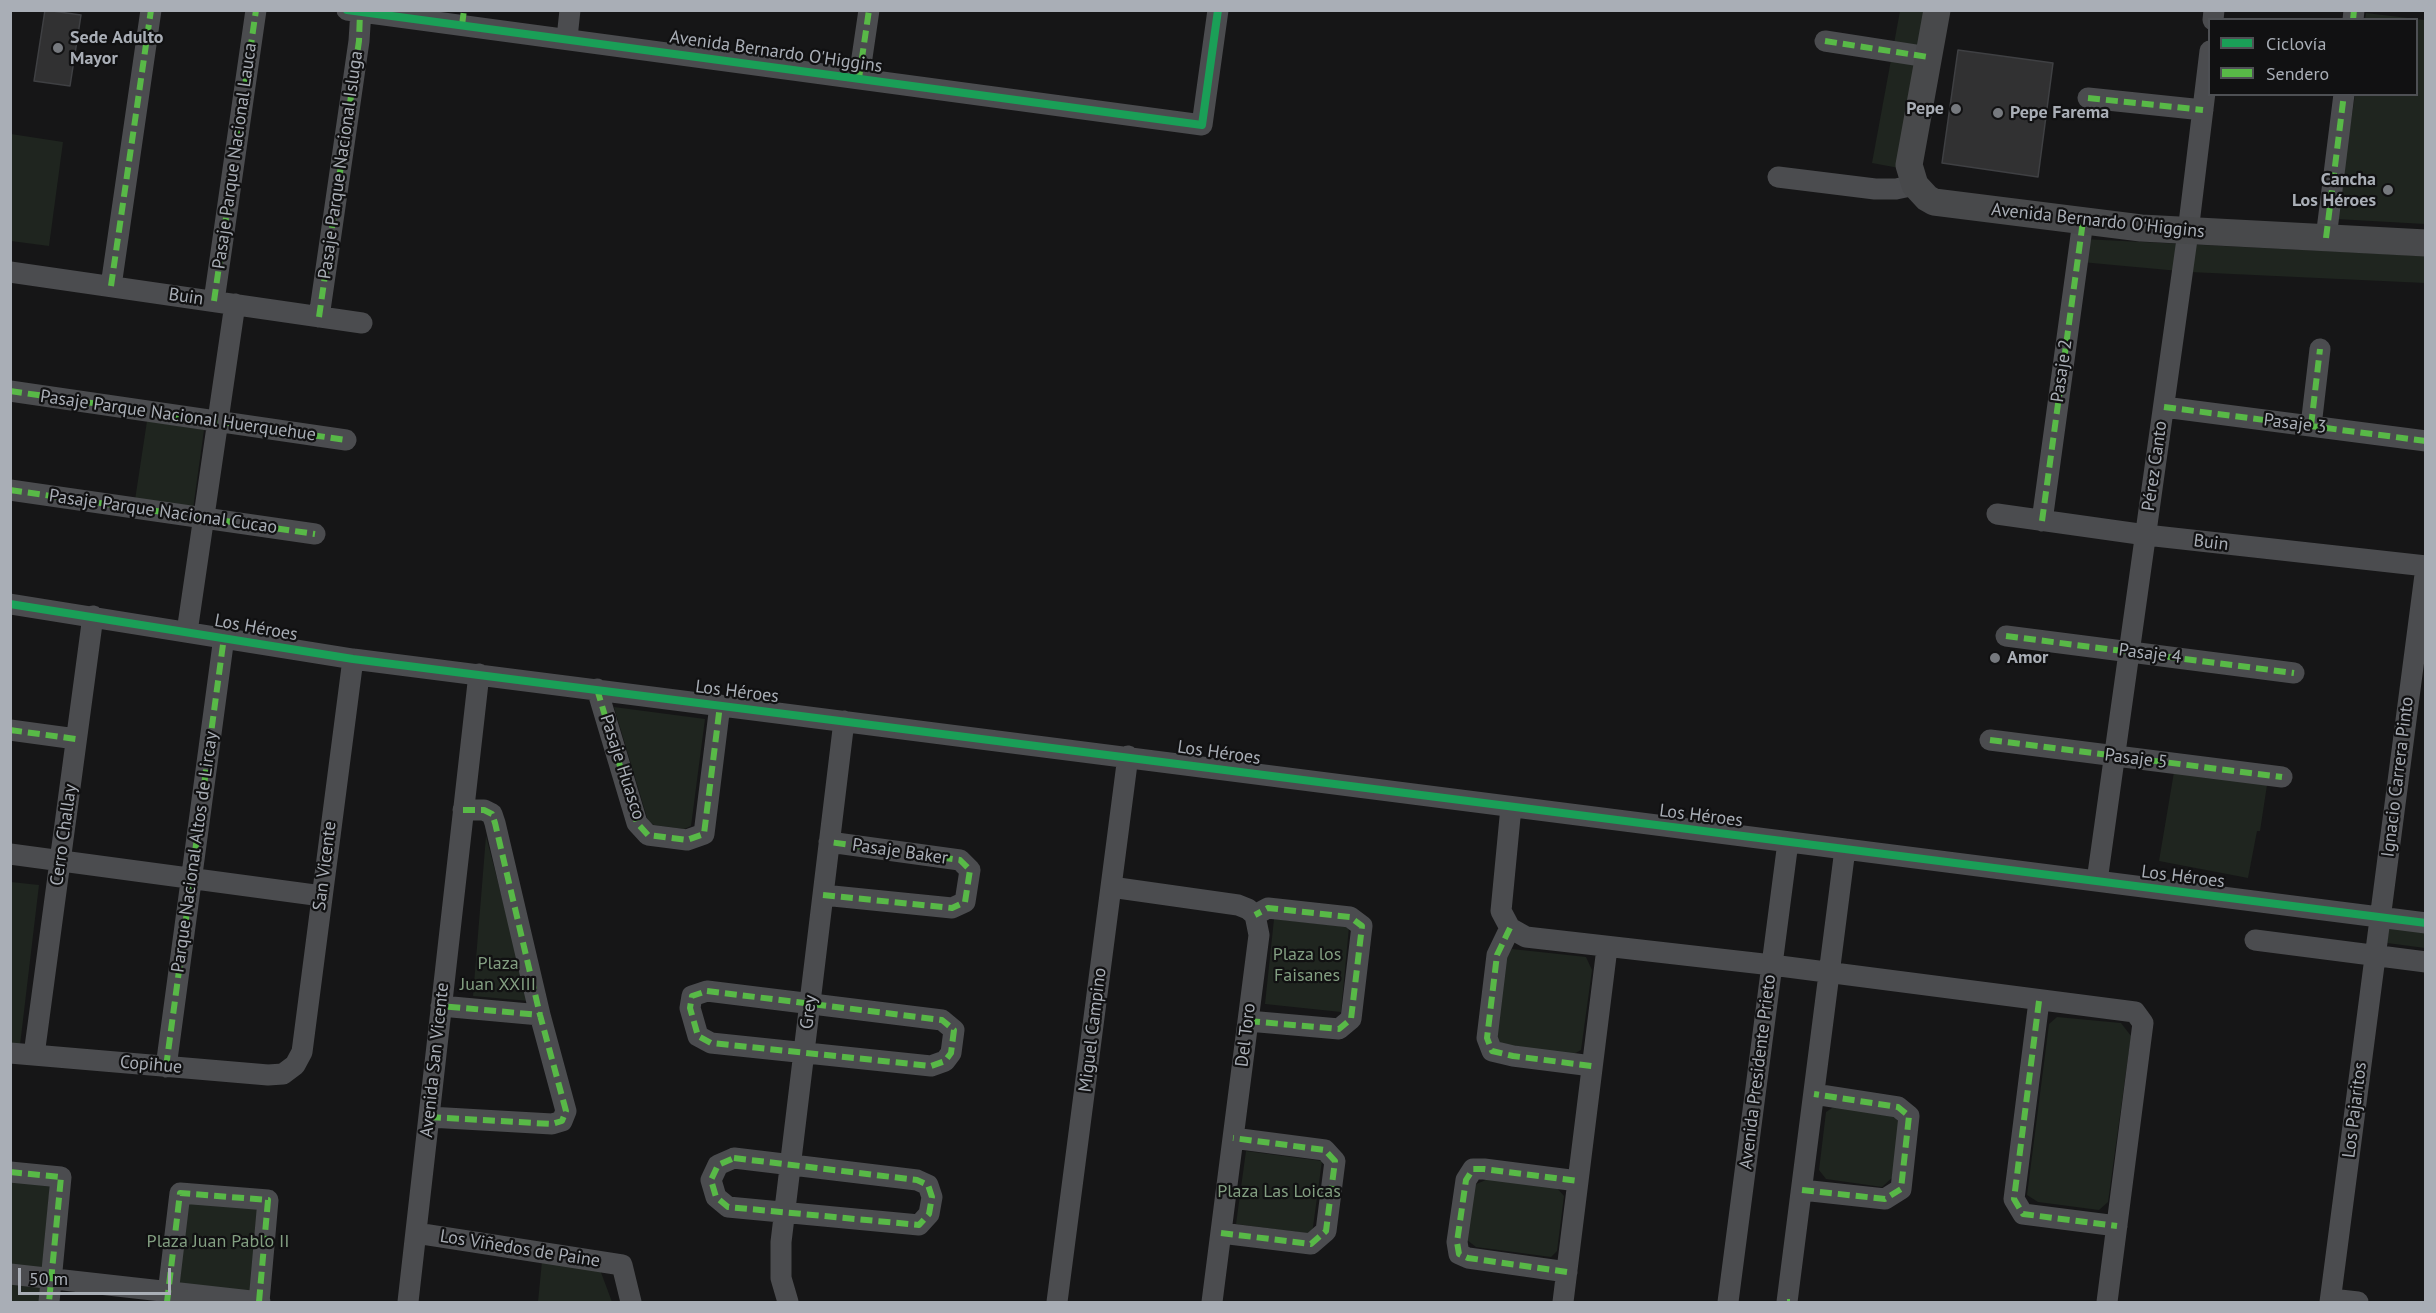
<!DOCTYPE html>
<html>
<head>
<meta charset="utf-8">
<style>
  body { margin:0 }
  #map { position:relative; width:2436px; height:1313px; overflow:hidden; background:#161617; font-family:"PT Sans",sans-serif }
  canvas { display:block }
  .frame { position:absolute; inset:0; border:12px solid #a9aeb6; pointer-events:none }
  .legend { position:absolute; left:2208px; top:18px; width:210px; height:78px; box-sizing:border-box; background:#111112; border:2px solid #4e5054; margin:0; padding:8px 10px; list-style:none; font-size:18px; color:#a9aeb6 }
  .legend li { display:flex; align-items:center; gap:12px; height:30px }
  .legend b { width:30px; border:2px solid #4e5054 }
  .scale { position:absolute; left:18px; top:1268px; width:153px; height:27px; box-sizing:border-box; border:3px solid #a9aeb6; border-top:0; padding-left:8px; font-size:18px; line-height:21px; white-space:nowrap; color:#a9aeb6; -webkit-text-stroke:4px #111112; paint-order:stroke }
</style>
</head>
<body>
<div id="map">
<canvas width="2436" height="1313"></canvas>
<div class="frame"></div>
<ul class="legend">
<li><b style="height:8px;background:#1a9f57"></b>Ciclovía</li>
<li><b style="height:8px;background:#58b947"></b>Sendero</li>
</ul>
<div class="scale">50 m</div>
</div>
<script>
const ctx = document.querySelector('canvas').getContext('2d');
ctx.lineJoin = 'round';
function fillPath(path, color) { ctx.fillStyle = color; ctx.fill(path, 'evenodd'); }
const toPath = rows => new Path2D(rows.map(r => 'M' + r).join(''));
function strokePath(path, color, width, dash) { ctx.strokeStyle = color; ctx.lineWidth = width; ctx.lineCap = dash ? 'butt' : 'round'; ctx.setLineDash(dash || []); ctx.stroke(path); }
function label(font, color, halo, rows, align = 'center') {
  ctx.font = font + ' "PT Sans",sans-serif'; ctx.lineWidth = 4.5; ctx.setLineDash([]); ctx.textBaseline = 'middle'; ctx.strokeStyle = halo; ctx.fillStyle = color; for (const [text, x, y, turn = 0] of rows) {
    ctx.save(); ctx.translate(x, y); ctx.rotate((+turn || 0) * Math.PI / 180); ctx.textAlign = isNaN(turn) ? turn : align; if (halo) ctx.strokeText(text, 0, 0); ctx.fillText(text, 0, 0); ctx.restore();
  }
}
const green = toPath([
  [1900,11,1928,11,1899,168,1872,163],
  [2366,13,2425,20,2425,224,2336,219,2355,95,2416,94,2416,20,2365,19],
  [11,134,63,142,49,246,11,241],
  [2083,239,2425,256,2425,283,2190,272,2081,262],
  [147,421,204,430,193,509,135,500],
  [614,707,705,719,691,826,684,829,654,825,648,821],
  [2174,772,2267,785,2260,831,2257,831,2248,878,2159,861],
  [486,836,529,1001,473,996],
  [11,882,39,885,20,1045,11,1044],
  [1274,919,1349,927,1341,1012,1265,1004],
  [2389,927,2425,932,2425,948,2387,943],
  [1512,949,1586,957,1592,970,1581,1050,1570,1056,1502,1046,1495,1039,1506,956],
  [2057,1017,2121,1023,2131,1036,2108,1202,2099,1210,2038,1202,2027,1195,2049,1024],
  [1835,1106,1892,1113,1900,1124,1892,1178,1882,1187,1826,1179,1819,1170,1826,1112],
  [1246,1151,1322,1161,1312,1234,1236,1224],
  [1488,1179,1557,1188,1564,1196,1557,1251,1551,1257,1476,1247,1467,1240,1474,1185],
  [10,1181,50,1184,43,1270,11,1267],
  [180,1199,262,1205,252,1294,177,1288],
  [542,1261,599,1267,612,1302,538,1302],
  [10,1280,44,1283,42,1302,11,1302]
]);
const building = toPath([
  [45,10,81,15,70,86,34,81,45,10],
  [1958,50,2053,63,2038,177,1942,163,1958,50]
]);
const minor = toPath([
  [347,10,1202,125,1218,10],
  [2213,20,2214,10],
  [2353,20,2354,10],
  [567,38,570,10],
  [1825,41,1928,57],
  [859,78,869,10],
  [2088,98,2203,110],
  [1778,177,1875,189,1896,189,1915,185],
  [2326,238,2344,94],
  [10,272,362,323],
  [111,286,151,10],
  [214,301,256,10],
  [319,317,359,41,361,10],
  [10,391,346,440],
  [2164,407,2426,441],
  [2311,426,2320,349],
  [10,490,315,534],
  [1997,514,2146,535,2426,566],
  [2042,521,2083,221],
  [10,604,353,659,2426,923],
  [187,632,235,304],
  [2006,636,2294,673],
  [597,689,637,823,648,835,687,840,704,834,720,705],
  [10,730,76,739],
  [1990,740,2282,777],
  [1511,807,1501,911,1510,928,1526,937,1772,965,2135,1012,2143,1023,2107,1302],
  [463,810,484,810,492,814,495,823,540,1015],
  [10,854,322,896],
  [2097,881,2188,232,2210,51],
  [1111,887,1238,905,1248,909,1255,915,1259,935,1212,1302],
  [823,895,952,908,965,902,970,870,960,860,829,842],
  [1510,928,1497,955,1487,1038,1492,1051,1513,1056,1592,1066],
  [2255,940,2426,962],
  [707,991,942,1020,954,1030,951,1053,945,1061,931,1066,711,1043,698,1036,690,1008,692,996,707,991],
  [2039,1001,2014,1199,2023,1214,2117,1226],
  [1248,1021,1339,1029,1351,1019,1362,926,1350,917,1268,908,1255,915],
  [10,1053,268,1075,283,1074,295,1065,302,1052,353,659],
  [34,1055,93,616],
  [166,1067,224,637],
  [429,1117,552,1124,562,1121,566,1111,540,1015,441,1006],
  [734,1158,917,1180,928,1185,932,1197,929,1214,919,1225,728,1207,716,1197,711,1180,718,1165,734,1158],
  [10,1172,61,1177,49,1302],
  [1802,1190,1885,1199,1901,1189,1909,1116,1898,1107,1814,1094],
  [416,1233,622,1265,631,1302],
  [1221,1233,1311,1244,1326,1231,1335,1161,1325,1150,1233,1138],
  [1567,1272,1468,1258,1459,1254,1457,1242,1466,1180,1473,1169,1484,1169,1578,1181],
  [10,1274,260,1302],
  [2331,1299,2358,1302],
  [167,1302,180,1193,268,1200,259,1302],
  [408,1302,479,674],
  [788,1302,781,1278,781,1242,844,721],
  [1057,1302,1128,756],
  [1563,1302,1607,948],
  [1728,1302,1788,842],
  [1787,1302,1845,849],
  [2330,1302,2426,567]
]);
const major = toPath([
  [1937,10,1909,165,1915,185,1927,198,1934,202,2141,228,2426,243]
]);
const quiet = toPath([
  [2353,20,2354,10],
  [462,25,464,10],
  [1825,41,1928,57],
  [859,78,869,10],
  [2088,98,2203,110],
  [2326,238,2344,94],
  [111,286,151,10],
  [214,301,256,10],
  [319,317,359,41,360,12],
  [10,391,346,440],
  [2164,407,2426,441],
  [2311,426,2320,349],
  [10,490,315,534],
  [2042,521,2083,221],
  [2006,636,2294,673],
  [597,689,637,823,648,835,687,840,704,834,720,705],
  [10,730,76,739],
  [1990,740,2282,777],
  [463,810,484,810,492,814,495,823,540,1015],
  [823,895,952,908,965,902,970,870,960,860,829,842],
  [1510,928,1497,955,1487,1038,1492,1051,1513,1056,1592,1066],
  [707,991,942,1020,954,1030,951,1053,945,1061,931,1066,711,1043,698,1036,690,1008,692,996,707,991],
  [2039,1001,2014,1199,2023,1214,2117,1226],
  [1248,1021,1339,1029,1351,1019,1362,926,1350,917,1268,908,1255,915],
  [166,1067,224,637],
  [429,1117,552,1124,562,1121,566,1111,540,1015,441,1006],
  [734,1158,917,1180,928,1185,932,1197,929,1214,919,1225,728,1207,716,1197,711,1180,718,1165,734,1158],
  [10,1172,61,1177,49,1302],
  [1802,1190,1885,1199,1901,1189,1909,1116,1898,1107,1814,1094],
  [1221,1233,1311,1244,1326,1231,1335,1161,1325,1150,1233,1138],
  [1567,1272,1468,1258,1459,1254,1457,1242,1466,1180,1473,1169,1484,1169,1578,1181],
  [167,1302,180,1193,268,1200,259,1302],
  [1787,1302,1790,1302]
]);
const cycleway = toPath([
  [347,10,1202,125,1218,10],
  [10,604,353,659,2426,923]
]);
const markers = [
  [58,48,6,"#76797e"],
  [1956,109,6,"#76797e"],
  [1998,113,6,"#76797e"],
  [2388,190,6,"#76797e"],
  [1995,658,6,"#76797e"]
];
const poiNames = [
  ["Sede Adulto",70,38],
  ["Mayor",70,59],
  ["Pepe",1944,109,"right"],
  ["Pepe Farema",2010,113],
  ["Cancha",2376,180,"right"],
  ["Los Héroes",2376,201,"right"],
  ["Amor",2007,658]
];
const streetNames = [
  ["Avenida Bernardo O'Higgins",776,52,8],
  ["Pasaje Parque Nacional Lauca",235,156,-82],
  ["Pasaje Parque Nacional Isluga",341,165,-82],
  ["Avenida Bernardo O'Higgins",2098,221,6],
  ["Buin",186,297,8],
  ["Pasaje 2",2062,371,-82],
  ["Pasaje Parque Nacional Huerquehue",178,416,8],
  ["Pasaje 3",2295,424,7],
  ["Pérez Canto",2155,466,-82],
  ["Pasaje Parque Nacional Cucao",163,512,8],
  ["Buin",2211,543,7],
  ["Los Héroes",256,628,10],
  ["Pasaje 4",2150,654,7],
  ["Los Héroes",737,692,7],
  ["Los Héroes",1219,753,8],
  ["Pasaje 5",2136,759,7],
  ["Pasaje Huasco",622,767,72],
  ["Ignacio Carrera Pinto",2398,777,-83],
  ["Los Héroes",1701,816,7],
  ["Cerro Challay",64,835,-82],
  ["Parque Nacional Altos de Lircay",195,852,-82],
  ["Pasaje Baker",900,852,8],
  ["San Vicente",325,866,-83],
  ["Los Héroes",2183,877,7],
  ["Grey",809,1012,-83],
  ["Miguel Campino",1093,1030,-83],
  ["Del Toro",1246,1035,-83],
  ["Avenida San Vicente",435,1060,-84],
  ["Copihue",151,1065,5],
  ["Avenida Presidente Prieto",1758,1072,-83],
  ["Los Pajaritos",2355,1110,-83],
  ["Los Viñedos de Paine",520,1249,9]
];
const parkNames = [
  ["Plaza los",1307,955],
  ["Faisanes",1307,976],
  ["Plaza",498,964],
  ["Juan XXIII",498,985],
  ["Plaza Las Loicas",1279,1192],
  ["Plaza Juan Pablo II",218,1242]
];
fillPath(green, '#1f251f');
fillPath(building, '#313132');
strokePath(building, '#3f4043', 1.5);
strokePath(minor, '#4b4c4f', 21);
strokePath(major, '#48494b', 27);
strokePath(quiet, '#58b947', 6, [12, 6]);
strokePath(cycleway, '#1a9f57', 8);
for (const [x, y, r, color] of markers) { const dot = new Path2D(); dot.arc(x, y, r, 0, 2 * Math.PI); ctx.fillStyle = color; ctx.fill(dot); strokePath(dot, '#111112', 2); }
label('bold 18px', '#a9aeb6', '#111112', poiNames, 'left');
label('18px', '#a9aeb6', '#111112', streetNames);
label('18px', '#839f82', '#111112', parkNames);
</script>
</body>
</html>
